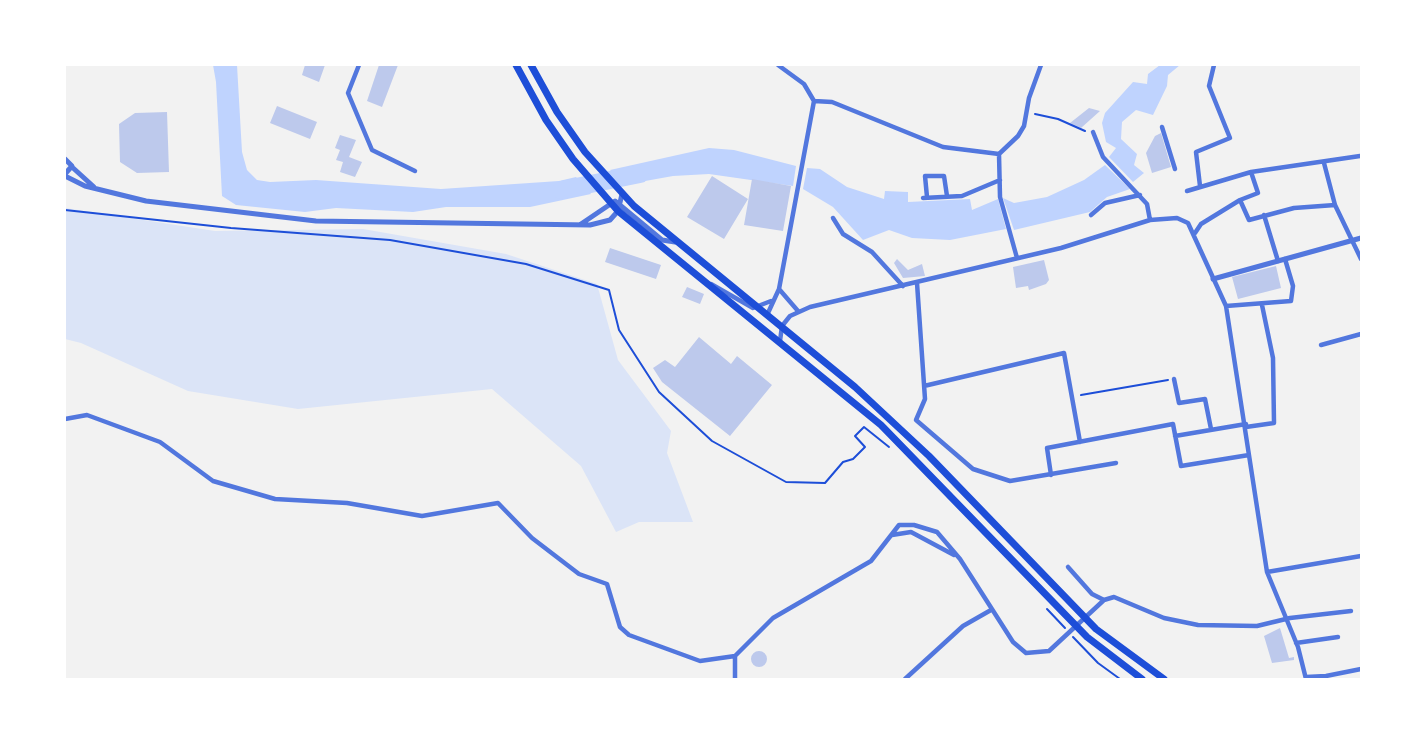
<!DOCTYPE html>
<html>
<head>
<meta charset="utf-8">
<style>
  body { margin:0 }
  #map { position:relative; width:1426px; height:744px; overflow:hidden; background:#f2f2f2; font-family:Georgia,serif }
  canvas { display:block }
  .frame { position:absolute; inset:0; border:66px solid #fff; pointer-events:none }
</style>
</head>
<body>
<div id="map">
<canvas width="1426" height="744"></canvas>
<div class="frame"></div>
</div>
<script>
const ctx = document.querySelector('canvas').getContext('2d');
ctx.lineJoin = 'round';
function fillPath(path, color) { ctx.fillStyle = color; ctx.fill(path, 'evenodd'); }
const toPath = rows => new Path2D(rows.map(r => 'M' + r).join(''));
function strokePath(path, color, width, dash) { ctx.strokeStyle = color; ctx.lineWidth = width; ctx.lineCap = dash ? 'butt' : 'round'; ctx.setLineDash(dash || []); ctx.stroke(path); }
const green = toPath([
  [65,208,215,231,363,229,506,254,597,284,618,360,671,431,667,453,693,522,639,522,616,532,581,466,492,389,298,409,188,391,81,343,65,339]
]);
const water = toPath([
  [213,65,237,65,242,152,247,170,257,180,270,182,316,180,441,189,559,181,576,177,591,194,530,207,446,207,413,212,336,208,305,212,236,205,222,196,216,82],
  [1160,65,1180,65,1168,75,1167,86,1153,115,1136,110,1122,122,1121,139,1137,154,1134,165,1144,173,1133,182,1109,157,1116,148,1106,142,1102,123,1105,113,1133,82,1147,84,1148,74],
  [709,148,734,150,796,166,793,186,709,174,673,176,623,185,610,170],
  [1105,165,1130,189,1107,197,1090,212,1014,230,1003,198,1014,203,1047,197,1084,180],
  [807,168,820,169,847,187,884,199,885,191,908,192,908,202,970,199,972,210,998,199,1006,229,950,240,912,238,889,230,863,240,833,207,803,189]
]);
const river = toPath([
  [561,190,640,174]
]);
const building = toPath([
  [305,65,325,65,319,82,302,75],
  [379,65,398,65,382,107,367,101],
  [277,106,317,122,310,139,270,123],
  [1089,108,1100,111,1081,128,1070,123],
  [167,112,169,172,137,173,120,162,119,124,135,113],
  [1161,133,1171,167,1152,173,1146,153,1155,136],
  [340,135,356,140,349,157,362,162,355,177,340,172,343,162,336,160,340,150,335,148],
  [712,176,748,199,724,239,687,217],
  [752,179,791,186,783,231,744,225],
  [610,248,661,265,656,279,605,262],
  [897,259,908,270,922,264,925,276,903,278,894,263],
  [1044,260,1049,280,1046,284,1029,290,1028,286,1016,288,1013,267],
  [1276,266,1281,288,1238,299,1232,277],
  [687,287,704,294,700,304,682,297],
  [699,337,731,364,737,356,772,385,730,436,662,382,653,368,665,360,675,367],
  [1280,628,1289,658,1294,657,1294,660,1272,663,1264,636],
  '751 659a8 8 0 1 1 16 0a8 8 0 1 1-16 0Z'
]);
const path = toPath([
  [1035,114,1058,119,1085,131],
  [65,210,231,228,390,240,526,264,609,290,619,330,659,392,712,441,786,482,825,483,843,462,853,459,865,447,855,436,864,427,889,447],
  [1081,395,1168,380],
  [1047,609,1065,628],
  [1073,637,1098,663,1120,679]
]);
const minor = toPath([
  [359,65,348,93,372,150,415,171],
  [814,101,832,102,943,147,999,154],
  [1162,127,1175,169],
  [1093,132,1103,157,1147,204,1150,220],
  [999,154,1000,197,1017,258],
  [999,154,1018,136,1024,126,1029,98,1041,65],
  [1324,163,1335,205,1361,259],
  [1200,186,1196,152,1230,138,1209,86,1214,65],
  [1187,191,1251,172,1360,156],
  [927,197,925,176,944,176,947,196],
  [923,198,962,196,1000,180],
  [1240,200,1258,193,1251,172],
  [1091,215,1105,203,1140,195],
  [1264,215,1278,261],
  [833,218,843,234,872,252,903,286],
  [1195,233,1201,224,1240,200,1249,220,1294,208,1335,205],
  [917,283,925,399,916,420,973,469,1010,481,1116,463],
  [711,284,753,308,771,301],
  [779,289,798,311],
  [1226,306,1291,301,1293,286,1285,259],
  [768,313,779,289,814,101,804,84,778,65],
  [780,341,782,326,790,316,810,307,1061,248,1150,220,1177,218,1188,223,1226,306,1267,572,1298,647,1306,679],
  [1321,345,1361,334],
  [1174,379,1179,403,1205,399,1211,429],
  [924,386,1064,353,1080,442],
  [65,419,87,415,160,442,213,481,275,499,347,503,422,516,498,503,532,538,579,574,607,584,620,627,629,635,700,661,735,656],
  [1246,427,1274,423,1273,358,1262,305],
  [1175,436,1246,424],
  [1051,475,1047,448,1173,424,1181,466,1249,455],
  [892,535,911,532,954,555],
  [1068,567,1092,594,1104,600],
  [1267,572,1361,556],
  [1296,643,1338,637],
  [1306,677,1326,676,1361,669],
  [735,679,735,656,773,618,871,561,899,525,914,525,937,532,960,559,1013,642,1026,653,1049,651,1104,600,1114,597,1164,618,1198,625,1257,626,1290,618,1351,611],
  [905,679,963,626,991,610]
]);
const tertiary = toPath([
  [65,159,72,166,65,174],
  [72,167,94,187],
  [65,176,85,186,146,201,316,221,590,225,610,220,618,211,622,194],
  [581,224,615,201,662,240,675,242],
  [1213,279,1361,238]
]);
const primary = toPath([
  [516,65,546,120,573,159,618,211,881,425,1087,637,1142,679],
  [531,65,557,112,585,152,634,206,855,387,929,456,1096,629,1164,679]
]);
fillPath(green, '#dbe4f7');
fillPath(water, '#bfd3fe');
strokePath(river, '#bfd3fe', 18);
fillPath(building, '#bdc9ec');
strokePath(path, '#1d4ed8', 2);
strokePath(minor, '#5277de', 4.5);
strokePath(tertiary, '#5277de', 5);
strokePath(primary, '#1d4ed8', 7);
</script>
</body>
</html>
